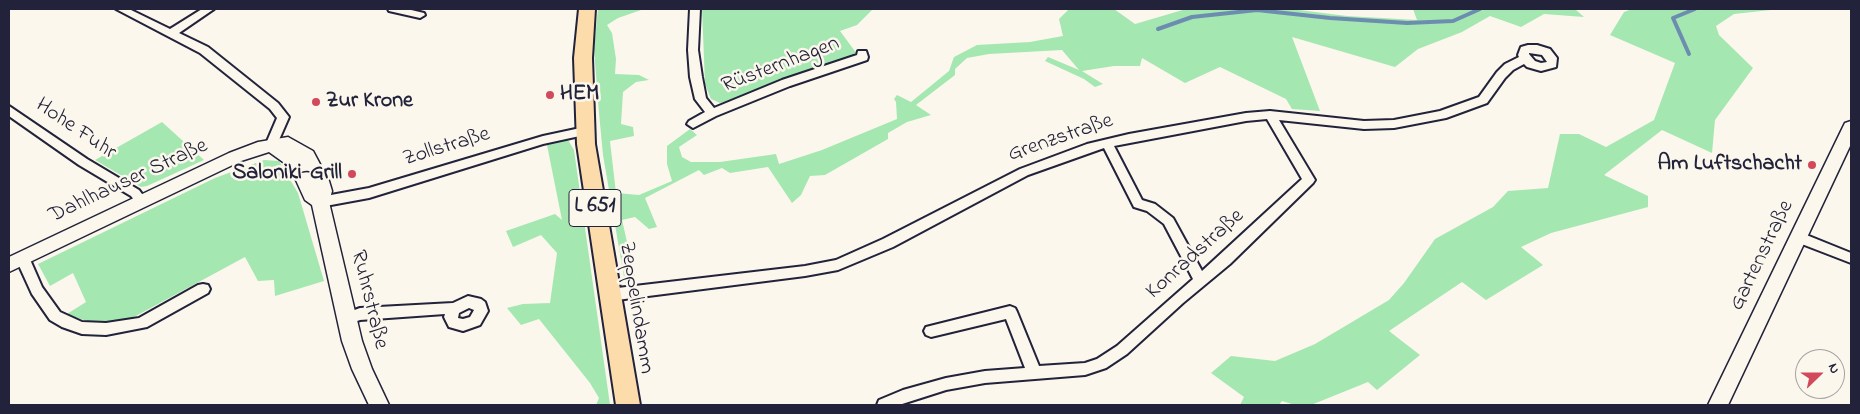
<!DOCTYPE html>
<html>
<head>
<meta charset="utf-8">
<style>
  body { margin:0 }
  #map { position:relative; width:1860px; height:414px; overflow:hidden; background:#fbf7ec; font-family:"Indie Flower",sans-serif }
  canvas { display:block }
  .frame { position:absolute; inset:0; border:10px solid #22223b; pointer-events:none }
  .north { position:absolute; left:1795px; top:349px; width:50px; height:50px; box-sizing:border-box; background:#fbf7ec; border:1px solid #a4a2a5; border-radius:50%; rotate:68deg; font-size:14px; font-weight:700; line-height:20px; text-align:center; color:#22223b }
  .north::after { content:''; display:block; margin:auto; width:18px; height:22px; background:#d1495b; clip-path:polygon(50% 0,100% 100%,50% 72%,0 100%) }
</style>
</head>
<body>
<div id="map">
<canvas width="1860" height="414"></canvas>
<div class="frame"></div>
<div class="north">N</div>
</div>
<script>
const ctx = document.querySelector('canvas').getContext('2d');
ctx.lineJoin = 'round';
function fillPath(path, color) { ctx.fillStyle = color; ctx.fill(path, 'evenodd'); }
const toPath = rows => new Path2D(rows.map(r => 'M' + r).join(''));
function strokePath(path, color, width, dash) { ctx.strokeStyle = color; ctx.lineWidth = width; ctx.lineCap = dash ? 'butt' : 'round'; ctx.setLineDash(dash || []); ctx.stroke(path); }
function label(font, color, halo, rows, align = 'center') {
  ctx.font = font + ' "Indie Flower",sans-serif'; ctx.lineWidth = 5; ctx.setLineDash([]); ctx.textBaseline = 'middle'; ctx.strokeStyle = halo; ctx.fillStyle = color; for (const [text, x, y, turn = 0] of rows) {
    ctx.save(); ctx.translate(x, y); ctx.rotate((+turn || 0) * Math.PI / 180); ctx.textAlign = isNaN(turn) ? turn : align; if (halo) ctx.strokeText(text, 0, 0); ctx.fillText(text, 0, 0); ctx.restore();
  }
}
const green = toPath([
  [598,9,644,9,618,18,607,25,612,33,616,59,615,74,639,75,649,80,636,82,623,92,621,124,633,127,634,136,610,141,616,193,639,195,672,181,667,164,667,146,690,129,697,135,679,147,682,157,691,162,720,162,776,154,779,164,822,150,897,119,896,102,894,99,897,95,911,102,949,71,954,57,977,45,1030,42,1063,36,1059,19,1069,9,1114,9,1135,24,1186,9,1291,9,1347,16,1417,20,1413,9,1575,9,1584,17,1544,14,1521,27,1490,16,1462,32,1418,49,1395,67,1292,37,1320,111,1292,109,1286,99,1220,67,1185,83,1142,58,1140,66,1114,66,1082,71,1103,84,1095,87,1084,79,1045,61,1048,57,1079,70,1062,50,989,54,967,58,955,69,955,75,916,105,931,115,907,122,888,133,888,139,825,175,810,176,801,195,792,203,768,167,730,173,722,168,704,175,699,170,645,198,657,227,649,229,635,217,622,220,636,281,625,283,603,155,599,113,594,49],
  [702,9,873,9,857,25,840,31,857,54,731,101,720,103,711,99,705,84],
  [1632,9,1780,9,1734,14,1716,26,1719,35,1753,68,1715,120,1712,153,1662,130,1604,175,1648,196,1648,207,1551,233,1521,247,1543,265,1486,300,1462,282,1389,331,1420,355,1377,390,1368,382,1311,405,1295,405,1282,401,1279,405,1240,405,1244,397,1211,373,1231,356,1275,361,1315,344,1389,300,1404,283,1435,239,1493,207,1508,191,1548,188,1560,134,1579,134,1606,147,1654,120,1675,63,1610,35,1624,12],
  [162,122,204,160,147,186,141,187,95,160],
  [568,140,574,150,610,405,596,405,599,398,590,383,539,319,521,325,507,308,523,304,550,303,557,253,541,235,513,247,506,231,555,214,562,220,547,145],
  [264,160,279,161,298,193,324,281,275,296,274,280,258,281,245,257,121,324,89,322,67,314,86,302,73,273,50,286,38,264,215,178]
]);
const stream = toPath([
  [1158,29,1192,17,1257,10,1330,18,1407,23,1453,21,1480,9],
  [1689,54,1673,18,1695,9]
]);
const street = toPath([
  [116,9,129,9,170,29,202,9,214,9,179,33,208,47,278,103,289,117,275,149,271,150,265,146,277,118,270,109,200,53,116,9],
  [388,9,407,9,424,13,425,15,420,18,389,11,388,9],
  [690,9,700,9,698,50,702,77,706,98,714,108,782,80,857,55,858,51,866,51,868,57,867,60,790,86,716,116,693,128,687,124,689,121,705,112,695,99,690,77,688,50,690,9],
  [1528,45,1537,45,1550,49,1557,58,1556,67,1541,71,1527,67,1524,64,1513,70,1505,78,1487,103,1446,118,1394,128,1364,129,1279,120,1315,180,1313,183,1230,264,1183,303,1127,354,1106,368,1085,375,985,383,946,390,899,405,877,405,879,400,903,390,946,378,985,371,1025,368,1006,319,931,337,926,335,924,331,926,327,1010,306,1015,308,1017,312,1039,366,1085,363,1097,359,1117,346,1193,279,1164,224,1147,211,1134,207,1104,148,1028,175,893,247,838,270,805,276,609,301,604,299,602,295,604,291,609,289,805,266,836,260,883,239,1020,169,1087,144,1129,134,1246,113,1270,111,1364,121,1394,120,1440,111,1479,97,1497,72,1505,64,1519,57,1518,55,1521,47,1528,45],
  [1529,53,1542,55,1547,62,1541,63,1535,61,1529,54,1529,53],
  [1267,119,1302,179,1202,271,1173,218,1155,204,1142,200,1114,146,1246,121,1267,119],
  [9,106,87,159,139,190,148,202,146,205,138,205,131,196,79,165,9,116,9,106],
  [585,127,591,131,589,134,543,144,369,198,320,207,316,205,314,202,316,199,320,197,369,188,543,136,585,127],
  [1799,232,1851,253,1851,263,1794,241,1793,237,1794,233,1799,232],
  [23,254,28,255,42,287,60,312,82,322,106,323,139,318,198,285,203,284,208,285,210,289,208,293,147,327,106,335,82,334,62,327,50,320,32,294,16,259,18,255,23,254],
  [468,296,481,299,485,302,488,311,480,325,463,331,449,327,444,317,445,314,360,320,346,325,341,323,339,319,341,315,360,308,453,303,468,296],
  [469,308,474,310,470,317,463,319,458,318,459,313,469,308]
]);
const secondary = toPath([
  [1851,121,1851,144,1728,405,1708,405,1843,127,1845,123,1851,121],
  [288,137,313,151,329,181,332,191,329,202,362,341,372,369,389,405,369,405,352,369,342,341,312,205,305,200,290,167,269,152,241,161,9,272,9,257,229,153,258,142,288,137]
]);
const primary = toPath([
  [579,9,595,9,592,58,595,144,640,405,616,405,577,144,574,58,579,9]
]);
const markers = [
  [550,95,5,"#d1495b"],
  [316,102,5,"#d1495b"],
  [1812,165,5,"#d1495b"],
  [352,174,5,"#d1495b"]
];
const shields = [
  [595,208,52]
];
const shieldNames = [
  ["L 651",595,208]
];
const streetNames = [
  ["Rüsternhagen",781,66,-21],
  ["Hohe Fuhr",75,130,34],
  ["Grenzstraße",1061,139,-19],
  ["Zollstraße",447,148,-17],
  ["Dahlhauser Straße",129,182,-25],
  ["Konradstraße",1196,255,-42],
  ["Gartenstraße",1763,256,-64],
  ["Ruhrstraße",368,300,76],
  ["Zeppelindamm",635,308,81]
];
const poiNames = [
  ["HEM",560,95],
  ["Zur Krone",326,102],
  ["Am Luftschacht",1802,165,"right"],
  ["Saloniki-Grill",342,174,"right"]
];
fillPath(green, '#a5e7b1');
strokePath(stream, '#6c8daf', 4);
strokePath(street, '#22223b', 4);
strokePath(secondary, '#22223b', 3);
strokePath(primary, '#22223b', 4);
fillPath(street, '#fbf7ec');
fillPath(secondary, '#fbf7ec');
fillPath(primary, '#fddcac');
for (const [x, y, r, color] of markers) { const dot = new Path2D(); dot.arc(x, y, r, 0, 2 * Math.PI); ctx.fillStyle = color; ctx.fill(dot); strokePath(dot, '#fbf7ec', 2); }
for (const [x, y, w] of shields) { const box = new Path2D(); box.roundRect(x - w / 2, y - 18.5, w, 37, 4); ctx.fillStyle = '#fbf7ec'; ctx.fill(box); strokePath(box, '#22223b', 1); }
label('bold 21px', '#22223b', null, shieldNames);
label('22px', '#22223b', '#fbf7ec', streetNames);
label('bold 22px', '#22223b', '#fbf7ec', poiNames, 'left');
</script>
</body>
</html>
